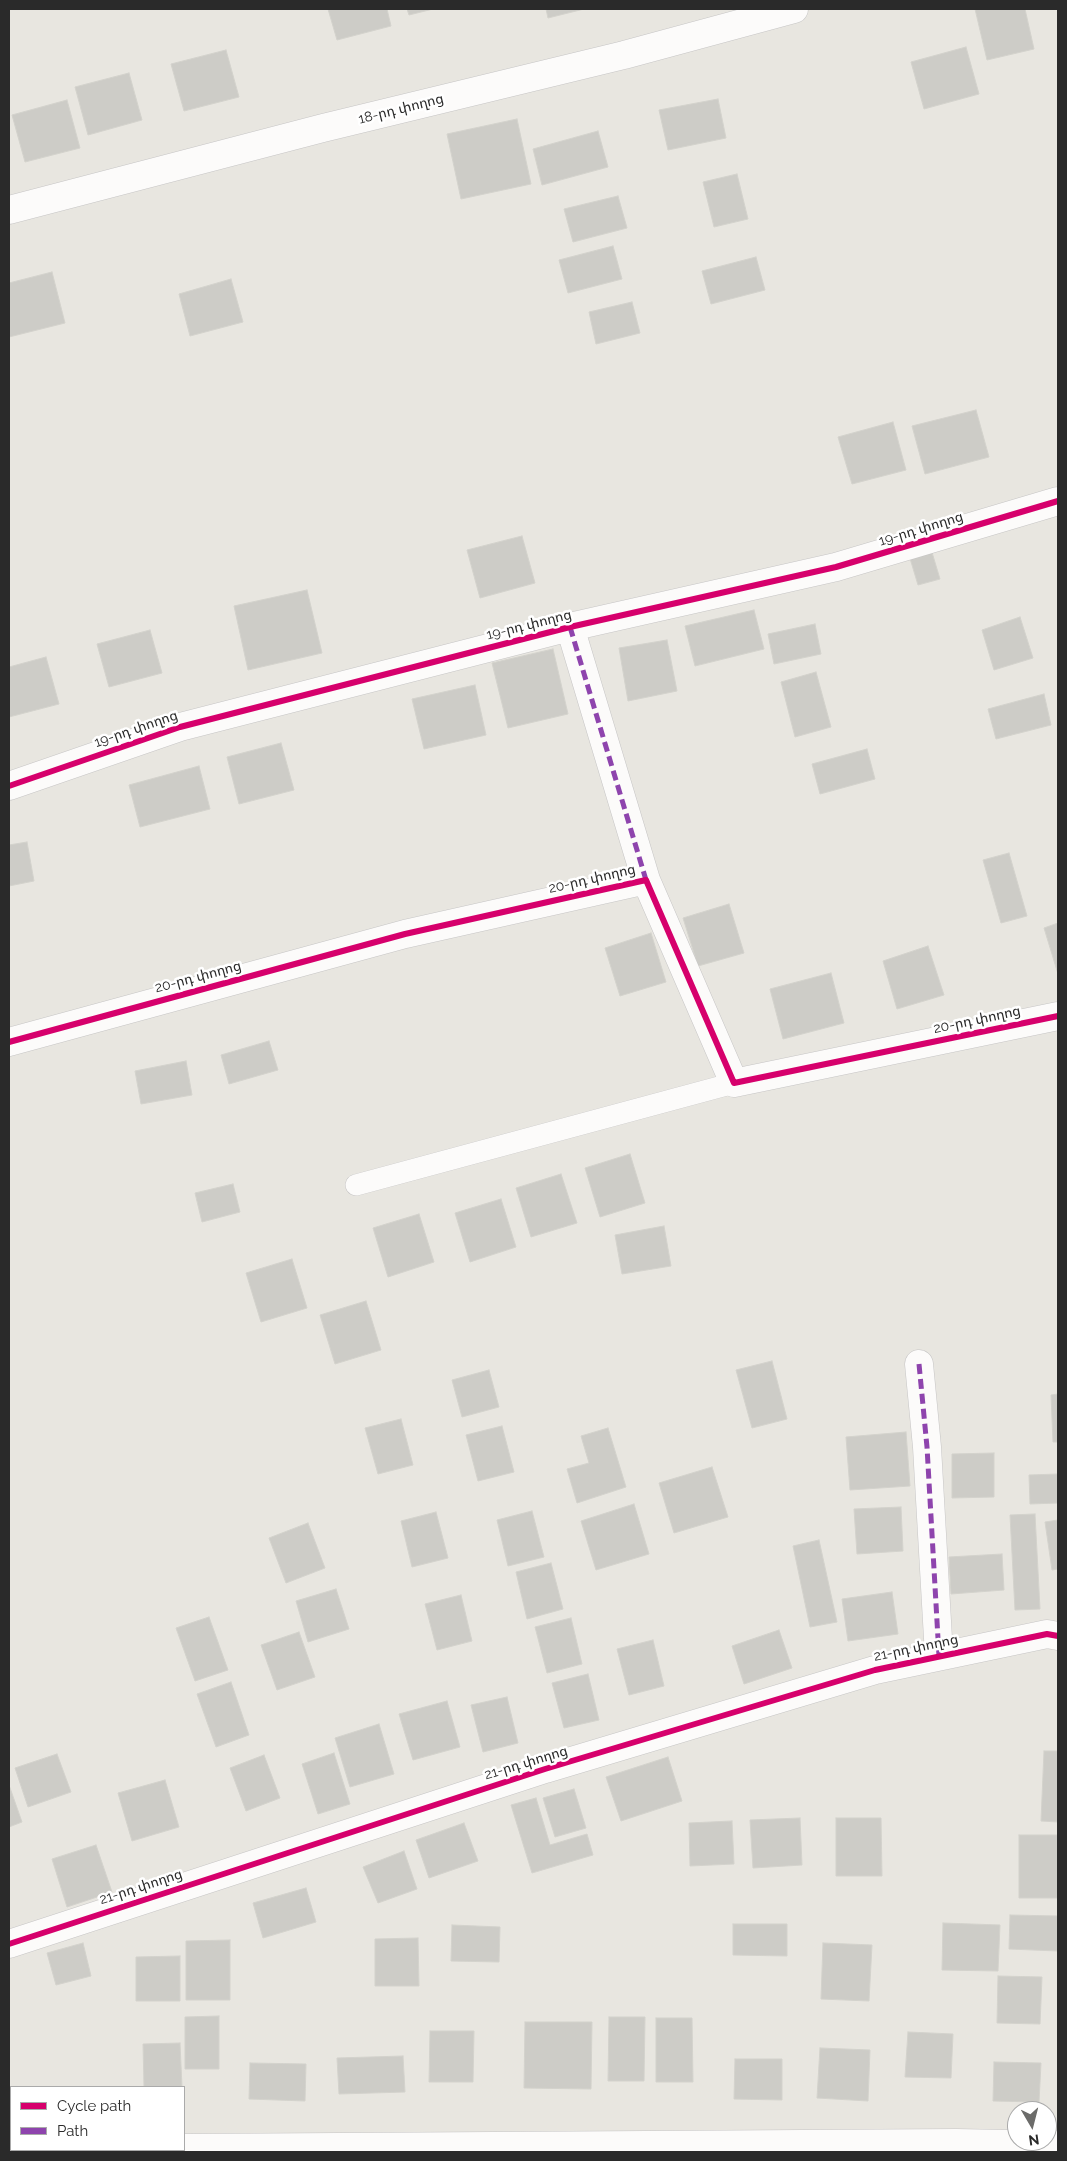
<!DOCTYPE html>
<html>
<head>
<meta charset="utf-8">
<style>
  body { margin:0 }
  #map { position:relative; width:1067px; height:2161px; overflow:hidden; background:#e8e6e0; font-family:Raleway,sans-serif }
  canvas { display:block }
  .frame { position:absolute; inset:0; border:10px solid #2a2a2a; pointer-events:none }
  .legend { position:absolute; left:10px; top:2086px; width:175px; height:65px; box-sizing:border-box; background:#fff; border:1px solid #aaa; margin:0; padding:6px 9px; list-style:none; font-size:15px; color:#2a2a2a }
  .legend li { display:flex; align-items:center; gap:10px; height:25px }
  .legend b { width:25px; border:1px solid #aaa }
  .north { position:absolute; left:1007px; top:2101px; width:50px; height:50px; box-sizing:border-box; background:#fff; border:1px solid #aaa; border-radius:50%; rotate:172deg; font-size:14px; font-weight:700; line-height:20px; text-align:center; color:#2a2a2a }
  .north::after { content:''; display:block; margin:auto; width:18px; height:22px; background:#6c6c6a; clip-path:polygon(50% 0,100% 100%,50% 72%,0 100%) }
</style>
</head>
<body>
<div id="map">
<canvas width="1067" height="2161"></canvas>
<div class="frame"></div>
<ul class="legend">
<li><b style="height:6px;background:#d6006c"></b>Cycle path</li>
<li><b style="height:6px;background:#8e44ad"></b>Path</li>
</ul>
<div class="north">N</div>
</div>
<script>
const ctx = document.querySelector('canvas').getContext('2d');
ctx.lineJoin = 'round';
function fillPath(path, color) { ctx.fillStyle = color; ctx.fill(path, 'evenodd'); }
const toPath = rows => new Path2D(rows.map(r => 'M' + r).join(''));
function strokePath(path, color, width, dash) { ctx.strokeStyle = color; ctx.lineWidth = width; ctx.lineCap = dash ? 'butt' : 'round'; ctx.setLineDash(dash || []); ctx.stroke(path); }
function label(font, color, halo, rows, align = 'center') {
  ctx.font = font + ' Raleway,"Noto Sans Armenian",sans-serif'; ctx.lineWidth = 5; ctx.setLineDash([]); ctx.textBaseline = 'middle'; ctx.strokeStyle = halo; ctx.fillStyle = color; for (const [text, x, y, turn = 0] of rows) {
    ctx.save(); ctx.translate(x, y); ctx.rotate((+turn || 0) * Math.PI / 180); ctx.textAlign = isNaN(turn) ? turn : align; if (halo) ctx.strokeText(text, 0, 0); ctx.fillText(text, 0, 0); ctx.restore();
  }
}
const building = toPath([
  [328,9,387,9,391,26,337,40,328,9],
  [407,9,433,9,409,15,407,9],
  [546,9,584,9,548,18,546,9],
  [975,9,1025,9,1034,49,987,60,975,9],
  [966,47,979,94,924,109,911,62,966,47],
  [226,50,239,97,184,111,171,64,226,50],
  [129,73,142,120,88,135,75,87,129,73],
  [718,99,726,138,668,150,659,110,718,99],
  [67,100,80,148,25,162,12,115,67,100],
  [517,119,531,184,461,199,447,134,517,119],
  [598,131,608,167,542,185,533,149,598,131],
  [737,174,748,219,714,227,703,182,737,174],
  [618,196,627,228,573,242,564,209,618,196],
  [613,246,622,279,568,293,559,260,613,246],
  [756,257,765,290,711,304,702,271,756,257],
  [52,272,65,323,9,337,9,283,52,272],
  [231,279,243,322,190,336,179,294,231,279],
  [632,302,640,333,596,344,589,312,632,302],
  [976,410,989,457,925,474,912,426,976,410],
  [893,422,906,470,852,484,838,437,893,422],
  [522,536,535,583,480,598,467,550,522,536],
  [931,549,940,579,918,585,909,555,931,549],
  [307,590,322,653,248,670,234,606,307,590],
  [754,610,764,649,695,666,685,626,754,610],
  [1020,617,1033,658,994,670,982,630,1020,617],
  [815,624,821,654,774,664,768,634,815,624],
  [150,630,162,673,109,687,97,644,150,630],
  [667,640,677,691,628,701,619,648,667,640],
  [553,649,568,714,508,728,492,663,553,649],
  [46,657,59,704,9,717,9,667,46,657],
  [816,672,831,727,795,737,781,682,816,672],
  [475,685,486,735,424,749,412,699,475,685],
  [1044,694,1051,725,996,739,988,709,1044,694],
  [281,743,294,790,239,804,227,757,281,743],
  [867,749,875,779,820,794,812,764,867,749],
  [199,766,210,809,140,827,129,785,199,766],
  [27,842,34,881,9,886,9,845,27,842],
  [1009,853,1027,916,1001,923,983,860,1009,853],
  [729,904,744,953,698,966,683,918,729,904],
  [1058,923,1058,974,1044,928,1058,923],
  [651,933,666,982,620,996,605,948,651,933],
  [928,946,944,995,897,1009,883,961,928,946],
  [831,973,844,1023,783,1039,770,989,831,973],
  [269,1041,278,1070,229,1084,221,1055,269,1041],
  [186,1061,192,1095,141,1104,135,1071,186,1061],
  [630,1154,645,1203,600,1217,585,1168,630,1154],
  [561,1174,577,1223,531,1237,516,1188,561,1174],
  [233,1184,240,1212,202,1222,195,1193,233,1184],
  [501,1199,516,1247,470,1262,455,1213,501,1199],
  [419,1214,434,1262,388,1277,373,1228,419,1214],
  [664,1226,671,1266,622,1274,615,1235,664,1226],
  [292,1259,307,1308,261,1322,246,1273,292,1259],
  [366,1301,381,1350,335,1364,320,1315,366,1301],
  [772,1361,787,1419,752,1428,736,1370,772,1361],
  [489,1370,499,1407,462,1417,452,1380,489,1370],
  [1058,1394,1058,1442,1053,1442,1051,1395,1058,1394],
  [401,1419,413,1465,378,1474,365,1428,401,1419],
  [502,1426,514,1472,478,1481,466,1435,502,1426],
  [608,1428,626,1487,577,1503,567,1469,589,1463,581,1436,608,1428],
  [906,1432,910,1486,850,1490,846,1437,906,1432],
  [994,1453,994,1497,952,1498,952,1454,994,1453],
  [712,1467,728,1517,674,1533,659,1483,712,1467],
  [1058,1474,1058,1503,1030,1504,1029,1475,1058,1474],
  [634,1504,649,1554,596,1570,581,1521,634,1504],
  [901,1507,903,1551,857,1554,854,1509,901,1507],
  [532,1511,544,1557,508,1566,497,1520,532,1511],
  [436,1512,448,1558,412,1567,401,1521,436,1512],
  [1035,1514,1040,1609,1015,1610,1010,1515,1035,1514],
  [1058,1520,1058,1569,1052,1570,1045,1522,1058,1520],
  [308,1523,325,1568,286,1583,269,1538,308,1523],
  [819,1540,837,1622,810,1627,793,1546,819,1540],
  [1002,1554,1004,1590,951,1594,949,1557,1002,1554],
  [551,1563,563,1609,527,1619,516,1572,551,1563],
  [336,1589,349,1629,308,1642,296,1601,336,1589],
  [892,1592,898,1634,848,1641,842,1599,892,1592],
  [461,1595,472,1641,437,1650,425,1604,461,1595],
  [209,1617,228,1670,195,1681,176,1628,209,1617],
  [571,1618,582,1664,547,1673,535,1627,571,1618],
  [779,1630,792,1668,744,1684,732,1646,779,1630],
  [299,1632,315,1677,277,1690,261,1645,299,1632],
  [653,1640,664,1686,629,1695,617,1649,653,1640],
  [588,1674,599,1720,564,1728,552,1683,588,1674],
  [231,1682,249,1735,216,1747,197,1694,231,1682],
  [507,1697,518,1743,483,1752,471,1705,507,1697],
  [447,1701,460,1747,413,1760,399,1714,447,1701],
  [379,1724,394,1774,350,1787,335,1738,379,1724],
  [1044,1751,1058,1751,1058,1822,1041,1821,1044,1751],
  [334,1753,350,1804,318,1814,302,1764,334,1753],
  [57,1754,71,1792,28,1807,15,1768,57,1754],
  [264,1755,280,1798,246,1811,230,1768,264,1755],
  [668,1757,682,1801,621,1821,606,1777,668,1757],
  [165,1780,179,1827,132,1841,118,1793,165,1780],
  [9,1785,22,1822,9,1827,9,1785],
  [574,1789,586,1828,555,1837,543,1798,574,1789],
  [536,1798,550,1845,587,1834,593,1855,532,1873,511,1805,536,1798],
  [800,1818,802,1865,753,1868,750,1820,800,1818],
  [836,1818,881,1818,882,1876,836,1876,836,1818],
  [732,1821,734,1864,690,1866,689,1823,732,1821],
  [464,1823,478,1861,429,1878,416,1840,464,1823],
  [1019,1835,1058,1835,1058,1898,1019,1898,1019,1835],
  [96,1845,112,1892,67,1907,52,1859,96,1845],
  [404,1851,417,1889,378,1903,363,1867,404,1851],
  [306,1888,316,1922,263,1938,253,1903,306,1888],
  [1010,1915,1058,1916,1058,1951,1009,1949,1010,1915],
  [943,1923,1000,1925,998,1971,942,1970,943,1923],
  [733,1924,787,1924,787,1956,733,1955,733,1924],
  [452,1925,500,1927,499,1962,451,1961,452,1925],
  [418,1938,419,1986,375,1986,375,1939,418,1938],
  [230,1940,230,2000,186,2000,186,1941,230,1940],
  [83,1943,91,1976,56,1985,47,1953,83,1943],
  [823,1943,872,1945,869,2001,821,1999,823,1943],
  [180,1956,180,2001,136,2001,136,1957,180,1956],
  [998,1976,1042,1977,1040,2024,997,2023,998,1976],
  [219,2016,219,2069,185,2069,185,2017,219,2016],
  [609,2017,645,2017,644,2081,608,2081,609,2017],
  [656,2018,692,2018,693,2082,656,2082,656,2018],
  [525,2022,592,2022,591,2089,524,2088,525,2022],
  [430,2031,474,2031,473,2082,429,2082,430,2031],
  [908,2032,953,2034,951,2078,905,2077,908,2032],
  [180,2043,182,2087,144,2087,143,2044,180,2043],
  [820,2048,870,2050,868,2101,817,2098,820,2048],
  [403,2056,405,2092,339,2094,337,2058,403,2056],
  [735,2059,782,2059,782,2100,734,2099,735,2059],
  [994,2062,1041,2063,1039,2102,993,2101,994,2062],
  [250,2063,306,2064,305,2101,249,2099,250,2063]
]);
const service = toPath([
  [356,1185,734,1083]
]);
const minor = toPath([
  [9,210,323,128,624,55,794,9],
  [570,627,646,880],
  [9,786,180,727,570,627,836,567,1058,501],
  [9,1042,405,934,646,880,734,1083,1058,1016],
  [919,1364,927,1447,939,1656],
  [9,1944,545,1769,875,1670,1047,1634,1058,1636],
  [9,2148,11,2148],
  [184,2148,956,2143,1058,2145]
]);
const quiet = toPath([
  [570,627,646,880],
  [919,1364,927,1447,939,1656]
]);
const cycleway = toPath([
  [9,786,180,727,570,627,836,567,1058,501],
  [9,1042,405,934,646,880,734,1083,1058,1016],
  [9,1944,545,1769,875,1670,1047,1634,1058,1636]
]);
const streetNames = [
  ["18-րդ փողոց",401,109,-14],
  ["19-րդ փողոց",921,529,-17],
  ["19-րդ փողոց",529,625,-14],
  ["19-րդ փողոց",136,729,-19],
  ["20-րդ փողոց",592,879,-13],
  ["20-րդ փողոց",198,977,-15],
  ["20-րդ փողոց",977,1020,-12],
  ["21-րդ փողոց",916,1648,-12],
  ["21-րդ փողոց",526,1763,-17],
  ["21-րդ փողոց",141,1887,-18]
];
fillPath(building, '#cdccc7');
strokePath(building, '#d3d2cc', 1);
strokePath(service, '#c6c5c5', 22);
strokePath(minor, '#c6c5c5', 29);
strokePath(service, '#fcfbfa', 21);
strokePath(minor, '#fcfbfa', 28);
strokePath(quiet, '#8e44ad', 5, [10, 5]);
strokePath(cycleway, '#d6006c', 6);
label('14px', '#2a2a2a', '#fff', streetNames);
</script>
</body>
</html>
